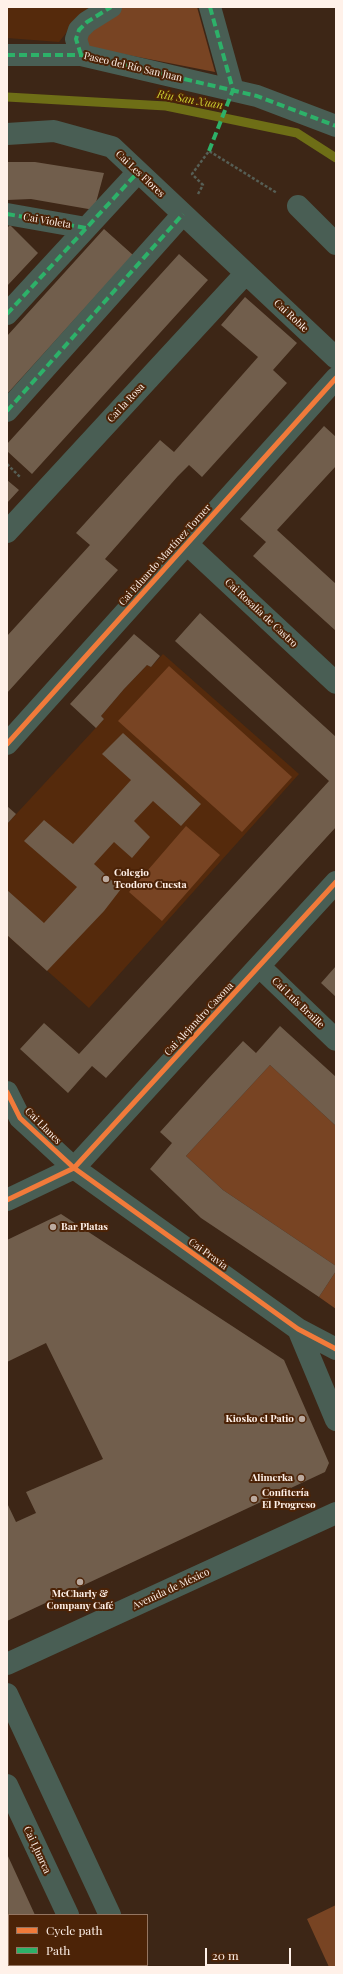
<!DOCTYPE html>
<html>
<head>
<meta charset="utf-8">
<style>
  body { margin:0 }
  #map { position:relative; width:343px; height:1974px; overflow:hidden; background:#3d2616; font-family:"Playfair Display",serif }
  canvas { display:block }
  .frame { position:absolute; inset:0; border:8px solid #fff1e9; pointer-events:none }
  .legend { position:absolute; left:8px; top:1914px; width:140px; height:52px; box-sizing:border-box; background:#4c2307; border:1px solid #947561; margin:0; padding:5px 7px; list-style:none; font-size:12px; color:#fff1e9 }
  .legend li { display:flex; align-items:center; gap:8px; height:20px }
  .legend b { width:20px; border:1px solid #947561 }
  .scale { position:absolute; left:205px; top:1948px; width:86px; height:18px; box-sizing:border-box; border:2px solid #fff1e9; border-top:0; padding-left:5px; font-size:12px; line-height:14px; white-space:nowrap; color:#fff1e9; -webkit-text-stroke:3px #4c2307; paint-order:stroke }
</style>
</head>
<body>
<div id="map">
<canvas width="343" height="1974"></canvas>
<div class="frame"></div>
<ul class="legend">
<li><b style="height:5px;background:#f17a3a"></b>Cycle path</li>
<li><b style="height:5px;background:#2db169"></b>Path</li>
</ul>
<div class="scale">20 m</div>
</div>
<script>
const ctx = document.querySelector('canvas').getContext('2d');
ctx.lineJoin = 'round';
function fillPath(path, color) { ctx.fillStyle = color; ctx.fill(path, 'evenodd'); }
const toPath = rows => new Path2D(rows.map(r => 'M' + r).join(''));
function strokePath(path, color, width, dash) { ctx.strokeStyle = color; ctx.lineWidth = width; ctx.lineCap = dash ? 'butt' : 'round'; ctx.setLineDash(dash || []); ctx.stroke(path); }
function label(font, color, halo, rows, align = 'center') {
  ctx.font = font + ' "Playfair Display",serif'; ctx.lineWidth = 4; ctx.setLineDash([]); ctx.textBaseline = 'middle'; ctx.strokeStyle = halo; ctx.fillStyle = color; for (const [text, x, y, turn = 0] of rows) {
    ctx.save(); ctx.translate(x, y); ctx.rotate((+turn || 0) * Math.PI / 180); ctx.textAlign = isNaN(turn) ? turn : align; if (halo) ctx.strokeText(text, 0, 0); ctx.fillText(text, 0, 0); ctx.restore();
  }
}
const built = toPath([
  [7,7,87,7,90,13,81,14,59,42,7,38],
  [163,654,299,774,89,1008,7,935,7,824,104,719,101,716,124,689,147,665,151,667]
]);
const green = toPath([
  [122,7,197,7,215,72,92,48,86,45,87,31],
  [169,666,292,777,242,832,118,721],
  [186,826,220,855,162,921,129,892],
  [270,1065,336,1126,336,1266,223,1190,186,1156],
  [336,1271,336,1309,319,1297],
  [336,1905,336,1966,329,1967,307,1919]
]);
const stream = toPath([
  [7,97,166,106,297,133,336,158]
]);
const building = toPath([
  [7,162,35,162,104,173,94,210,31,199,7,200],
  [10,225,38,253,7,286,7,228],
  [104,229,133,255,7,394,7,336],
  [179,254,208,280,32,474,7,451,7,444],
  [245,297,297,343,273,370,287,383,202,477,189,465,178,476,105,559,118,570,7,693,7,636,90,545,76,533,160,440,174,452,258,357,221,325],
  [324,426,336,437,336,466,277,530,336,584,336,631,253,556,266,542,240,519],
  [7,480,19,490,7,503],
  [200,613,336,737,336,827,106,1078,92,1066,68,1093,20,1049,44,1023,79,1054,329,781,175,641],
  [134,634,160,656,151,667,147,665,124,689,101,716,104,719,96,728,70,704],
  [123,733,201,804,181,826,153,801,134,821,150,837,132,858,114,842,94,864,121,889,104,911,47,971,7,935,7,890,44,923,77,887,24,841,44,820,73,844,131,780,102,754],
  [7,806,16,814,7,824],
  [336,966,336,997,321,983],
  [280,1026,336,1077,336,1126,270,1065,186,1156,223,1190,336,1266,336,1271,319,1297,201,1218,150,1169,172,1143,160,1132,207,1080,243,1041,256,1053],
  [61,1214,284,1360,329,1463,325,1472,7,1621,7,1503,16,1522,36,1513,26,1492,103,1459,46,1343,7,1362,7,1240],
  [7,1854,35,1915,9,1915,9,1963,7,1965],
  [12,1965,58,1965,59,1967,13,1967]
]);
const path = toPath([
  [198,194,203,185,192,174,209,151,277,193],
  [7,464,21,478]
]);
const minor = toPath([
  [210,7,233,90],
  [7,55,81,55,257,96,336,126],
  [81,55,76,39,79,30,87,22,111,7],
  [7,134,54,131,112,147,336,358],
  [298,206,336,244],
  [7,214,86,228],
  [7,314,138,172],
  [7,411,183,214],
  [7,532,246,273],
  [187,544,336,683],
  [7,744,336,378],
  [260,967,336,1040],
  [7,1092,20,1118,74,1168,298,1329,336,1349],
  [7,1200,74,1168,336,882],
  [298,1329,336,1420],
  [7,1664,336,1513],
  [7,1694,110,1915],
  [7,1785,68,1915],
  [91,1965,92,1967],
  [133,1965,134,1967]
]);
const quiet = toPath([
  [210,7,233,90],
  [7,55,81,55,257,96,336,126],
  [81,55,76,39,79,30,87,22,111,7],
  [209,151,233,90],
  [7,214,86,228],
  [7,314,138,172],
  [7,411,183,214]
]);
const cycleway = toPath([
  [7,744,336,378],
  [7,1092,20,1118,74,1168,298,1329,336,1349],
  [7,1200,74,1168,336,882]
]);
const markers = [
  [106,879,4,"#bbaa9f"],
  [53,1227,4,"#bbaa9f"],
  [302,1419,4,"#bbaa9f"],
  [301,1478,4,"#bbaa9f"],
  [254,1499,4,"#bbaa9f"],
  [80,1582,4,"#bbaa9f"]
];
const streetNames = [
  ["Paseo del Río San Juan",133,67,13],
  ["Cai Les Flores",140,174,43],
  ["Cai Violeta",47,221,10],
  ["Cai Roble",291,316,43],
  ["Cai la Rosa",126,403,-47],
  ["Cai Eduardo Martínez Torner",165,555,-48],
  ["Cai Rosalía de Castro",261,613,43],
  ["Cai Luis Braille",298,1003,44],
  ["Cai Alejandro Casona",199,1019,-47],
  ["Cai Llanes",43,1126,45],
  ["Cai Pravia",208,1254,36],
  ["Avenida de México",171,1589,-25],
  ["Cai Ḷḷuarca",37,1850,65]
];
const poiNames = [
  ["Colegio",114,873],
  ["Teodoro Cuesta",114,885],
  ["Bar Platas",61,1227],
  ["Kiosko el Patio",294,1419,"right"],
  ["Alimerka",293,1478,"right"],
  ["Confitería",262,1493],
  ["El Progreso",262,1505],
  ["McCharly &",80,1594,"center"],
  ["Company Café",80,1606,"center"]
];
const waterNames = [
  ["Ríu San Xuan",190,100,10]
];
fillPath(built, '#552a0c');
fillPath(green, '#784423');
strokePath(stream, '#6e6e16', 9);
fillPath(building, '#715e4c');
strokePath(path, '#565e55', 2.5, [3, 2]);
strokePath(minor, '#495e54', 22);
strokePath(quiet, '#2db169', 4, [8, 4]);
strokePath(cycleway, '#f17a3a', 5);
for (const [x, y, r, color] of markers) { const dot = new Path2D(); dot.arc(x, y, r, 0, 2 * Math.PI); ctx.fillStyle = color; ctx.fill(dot); strokePath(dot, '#4c2307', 1.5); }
label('10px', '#fff1e9', '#4c2307', streetNames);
label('bold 10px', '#fff1e9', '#4c2307', poiNames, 'left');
label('italic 11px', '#cccf30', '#4c2307', waterNames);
</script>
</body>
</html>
